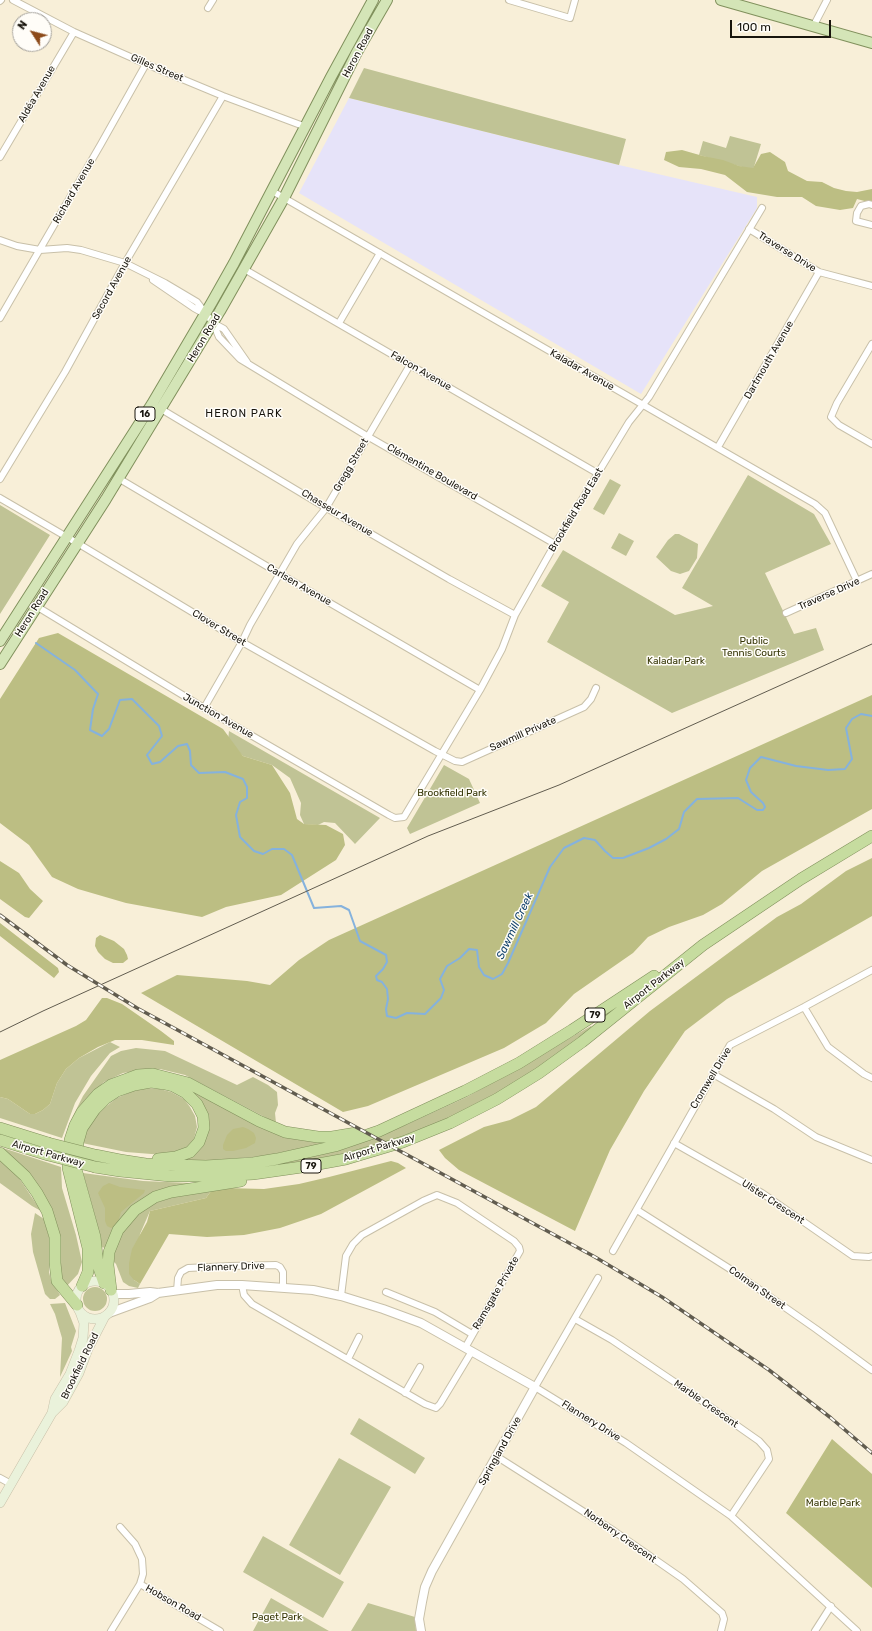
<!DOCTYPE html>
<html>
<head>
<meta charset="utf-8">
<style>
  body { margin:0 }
  #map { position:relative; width:872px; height:1631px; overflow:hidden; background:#f8efd8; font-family:Rubik,sans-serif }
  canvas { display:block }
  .north { position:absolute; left:12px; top:12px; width:40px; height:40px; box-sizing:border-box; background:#fffdf8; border:1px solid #a3a09a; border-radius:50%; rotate:306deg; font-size:11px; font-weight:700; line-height:16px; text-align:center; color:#18150d }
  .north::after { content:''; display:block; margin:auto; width:14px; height:18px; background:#8d4b1a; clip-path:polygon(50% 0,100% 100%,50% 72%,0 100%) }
  .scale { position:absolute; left:730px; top:20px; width:101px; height:18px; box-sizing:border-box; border:2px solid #18150d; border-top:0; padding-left:5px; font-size:12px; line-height:14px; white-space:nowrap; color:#18150d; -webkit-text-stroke:3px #fffdf8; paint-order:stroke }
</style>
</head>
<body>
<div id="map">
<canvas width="872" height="1631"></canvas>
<div class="north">N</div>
<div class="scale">100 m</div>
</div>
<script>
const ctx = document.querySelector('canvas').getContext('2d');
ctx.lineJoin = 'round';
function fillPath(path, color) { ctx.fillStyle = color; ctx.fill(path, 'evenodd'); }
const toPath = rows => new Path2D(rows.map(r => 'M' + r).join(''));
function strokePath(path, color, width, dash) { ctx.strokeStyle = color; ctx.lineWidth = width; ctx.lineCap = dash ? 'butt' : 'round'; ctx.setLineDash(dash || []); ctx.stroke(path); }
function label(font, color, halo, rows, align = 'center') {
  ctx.font = font + ' Rubik,sans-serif'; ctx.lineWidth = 3; ctx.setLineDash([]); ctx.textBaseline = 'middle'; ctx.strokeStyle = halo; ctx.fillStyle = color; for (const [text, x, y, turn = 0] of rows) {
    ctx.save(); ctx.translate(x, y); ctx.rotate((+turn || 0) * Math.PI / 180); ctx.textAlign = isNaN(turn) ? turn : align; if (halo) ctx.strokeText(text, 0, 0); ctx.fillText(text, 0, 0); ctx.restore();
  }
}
const industrial = toPath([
  [349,98,619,165,757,197,757,208,641,394,299,193]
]);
const green = toPath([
  [364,68,626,139,619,165,349,98],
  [730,136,761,144,753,170,699,155,703,141,726,148],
  [748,475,814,514,831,544,765,573,794,634,816,628,824,650,672,713,547,642,569,602,541,586,563,550,675,615,713,606,682,588],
  [610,479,621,485,604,515,593,509],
  [0,505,50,535,0,614],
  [619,533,634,541,626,556,611,548],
  [675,534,679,534,698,544,697,558,689,571,680,574,671,571,656,557,668,540],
  [229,731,380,818,355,844,335,823,324,822,318,825,304,824,300,815,301,803,290,778,272,765,243,756,228,740],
  [444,765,469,779,480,803,410,834,407,828],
  [591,1026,593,1028,529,1076,450,1120,393,1141,331,1158,243,1171,243,1168,369,1139,408,1124,467,1097],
  [110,1042,120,1047,110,1053,91,1076,75,1103,62,1138,0,1118,0,1097,8,1099,30,1114,35,1114,43,1110,50,1104,57,1083,66,1069,79,1058],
  [136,1048,165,1051,237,1085,253,1077,268,1085,277,1092,278,1105,275,1113,276,1123,185,1075,160,1069,141,1070,123,1073,104,1082,85,1100,67,1131,71,1120,83,1096,111,1056,121,1051],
  [168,1079,323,1142,323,1144,264,1156,204,1161,185,1161,185,1158,206,1118],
  [146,1088,160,1089,171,1092,184,1099,190,1107,195,1116,197,1127,193,1142,189,1148,164,1155,126,1152,82,1143,86,1132,95,1117,104,1108,117,1098,133,1091],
  [3,1148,61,1167,62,1188,76,1235,82,1262,78,1274,65,1288,60,1282,57,1227,2,1151],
  [0,1158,15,1172,41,1211,32,1206,0,1183],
  [83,1173,143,1181,190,1183,190,1185,150,1195,107,1248,100,1247,96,1220],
  [211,1191,206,1198,150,1211,140,1234,134,1280,140,1284,138,1288,129,1286,123,1282,116,1264,114,1262,111,1262,111,1257,123,1231,141,1212,155,1203,176,1196],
  [35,1213,44,1219,50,1240,49,1272,51,1280,60,1295,55,1299,50,1299,45,1294,33,1252,31,1234],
  '83 1299a12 12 0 1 1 24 0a12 12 0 1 1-24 0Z',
  [65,1303,76,1331,71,1347,72,1351,60,1377,62,1338,55,1314,50,1304],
  [359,1418,425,1458,415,1474,350,1434],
  [339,1458,391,1487,340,1575,289,1545],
  [263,1536,344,1582,323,1618,243,1572],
  [271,1598,329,1631,253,1631],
  [368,1603,415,1617,416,1631,351,1631]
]);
const forest = toPath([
  [682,150,703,156,723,160,739,166,753,168,761,154,770,152,785,162,788,171,807,181,822,182,834,188,846,191,857,192,872,189,872,203,857,199,853,208,840,210,816,206,802,197,777,197,747,192,725,175,701,169,679,167,664,160,666,152],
  [58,633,223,729,243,756,272,765,290,793,297,819,304,824,326,825,343,834,345,845,336,860,281,895,226,907,202,917,126,903,78,889,52,877,29,845,0,823,0,699,39,638],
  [872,695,872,809,762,871,722,904,703,915,669,927,648,937,633,953,574,994,546,1023,504,1048,368,1106,343,1112,141,993,177,975,247,981,270,985,299,960,329,940],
  [872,858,872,916,727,999,685,1031,644,1091,610,1150,575,1231,459,1170,445,1158,439,1150,484,1127,510,1120,536,1107,650,1011,777,917,801,904,846,871],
  [0,861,19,873,30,889,43,901,29,918,25,917,0,899],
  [0,923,58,968,59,972,54,978,0,936],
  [100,935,114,941,124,949,127,955,128,959,123,963,113,963,105,959,98,952,95,946,96,938],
  [102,998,107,998,122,1004,161,1031,174,1041,174,1045,142,1040,115,1040,98,1047,79,1058,66,1069,57,1083,50,1104,43,1110,35,1114,30,1114,8,1099,0,1097,0,1060,76,1026,86,1020],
  [243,1127,248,1129,254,1133,256,1138,255,1143,246,1148,233,1151,226,1151,223,1149,223,1145,227,1135,233,1129],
  [391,1161,398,1163,406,1168,321,1214,280,1228,244,1235,207,1237,169,1234,140,1284,134,1280,129,1274,129,1263,132,1249,147,1222,150,1211,206,1198,211,1191,226,1188,264,1189,299,1184,329,1177],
  [109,1183,120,1187,145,1190,144,1193,121,1212,118,1222,115,1226,111,1228,107,1226,105,1221,105,1208,98,1193,103,1186],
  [832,1439,872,1474,872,1588,786,1513]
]);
const stream = toPath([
  [36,643,75,670,98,694,93,709,90,730,102,736,109,729,120,700,132,699,159,726,162,736,147,755,152,764,160,762,178,746,187,744,190,751,191,765,199,773,225,772,243,779,247,787,247,798,240,802,236,815,240,837,254,851,263,854,272,849,284,849,292,855,314,908,341,906,349,910,360,941,386,955,387,962,383,969,376,976,377,980,382,982,387,989,388,999,386,1009,387,1016,396,1018,407,1013,425,1014,441,998,444,990,440,979,447,966,460,958,469,949,477,950,479,967,484,975,493,979,502,974,508,963,550,867,564,848,584,838,595,840,605,851,613,858,623,858,649,848,666,839,679,829,684,812,697,799,738,798,757,810,763,810,765,807,763,803,751,792,746,780,750,768,761,757,796,766,828,770,845,769,852,759,846,728,852,719,861,714,872,716]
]);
const minor = toPath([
  [13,0,74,32,146,64,223,96,306,127],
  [509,0,570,18,575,0],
  [0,1,1,0],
  [208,8,213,0],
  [813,27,827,0],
  [0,157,74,32],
  [272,191,815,504,825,513,857,581],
  [872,205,869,204,861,206,857,213,856,221,872,225],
  [749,229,819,272,872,286],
  [0,240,17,246,40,250,67,248,81,250,125,263,165,283,197,302,213,323,219,337,240,359,367,436,555,544],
  [244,269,597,473],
  [153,280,194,308,205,314],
  [0,318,101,144,146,64],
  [213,323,224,329,247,362],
  [339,323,380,253],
  [872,344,837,403,831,417,839,425,872,444],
  [161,409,318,503,449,579,515,615],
  [718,447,819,272],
  [118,478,280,574,480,690],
  [0,479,65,372,125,263,223,96],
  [0,498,84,547,242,642,435,751,455,761,462,762,584,707,591,699,596,688],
  [36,606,204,708,389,815,395,818,404,817,480,690,502,649,515,615,555,544,629,422,649,397,762,208],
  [786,613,872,574],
  [204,708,242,642,250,625,297,544,326,508,410,365],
  [804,1007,828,1047,864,1074,872,1078],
  [713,1074,774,1109,816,1137,872,1160],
  [674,1143,762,1193,853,1256,869,1257,872,1256],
  [637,1210,730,1269,816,1329,872,1370],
  [613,1251,730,1045,804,1007,872,970],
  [598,1278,535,1387,626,1443,731,1516,857,1631],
  [242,1285,244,1295,252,1304,425,1404,436,1408,440,1404,472,1351],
  [177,1291,178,1278,181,1272,188,1268,230,1266,276,1265,280,1267,283,1272,283,1287],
  [386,1292,435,1312,472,1334],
  [341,1296,346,1256,353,1244,362,1235,423,1201,437,1195,457,1203,514,1241,519,1247,520,1251,465,1348],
  [575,1319,612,1340,682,1387,759,1441,767,1450,769,1459,731,1516],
  [348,1359,359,1337],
  [405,1393,420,1367],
  [496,1456,614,1531,683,1579,722,1613,724,1619,721,1631],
  [0,1478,11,1484],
  [140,1584,220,1631],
  [111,1631,140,1584,143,1574,142,1559,135,1544,120,1527],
  [815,1631,831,1606]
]);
const tertiary = toPath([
  [113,1294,129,1294,150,1292,158,1293,217,1285,242,1285,313,1290,341,1296,383,1309,421,1323,535,1387,432,1571,425,1587,422,1602,419,1619,421,1631],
  [109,1313,150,1298,158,1293]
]);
const secondary = toPath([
  '76 1300a19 19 0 1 1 38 0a19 19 0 1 1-38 0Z',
  [52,1413,55,1399,70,1374,79,1351,83,1338,84,1323,80,1312],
  [0,1503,52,1413,63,1402,79,1373,88,1349,105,1316]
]);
const primary = toPath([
  [721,0,872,43],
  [0,641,152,404,212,302,234,263,331,77,373,0],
  [0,664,106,499,220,311,284,198,357,52,387,0]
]);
const trunk = toPath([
  [0,1128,48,1143],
  [0,1140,48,1155],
  [0,1153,25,1176,37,1193,47,1211,55,1237,55,1263,57,1281,77,1305],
  [95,1155,120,1160,146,1164,206,1166,253,1163,277,1159,335,1146,379,1131,465,1091,519,1063,572,1030,654,976],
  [95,1167,120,1171,170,1176,217,1176,253,1174,302,1167,346,1159,403,1142,450,1123,497,1099,539,1073,582,1042,703,945,801,879,872,836],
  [104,1283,98,1265,95,1237,76,1169,78,1142,82,1128,95,1109,105,1099,117,1091,134,1085,151,1082,165,1084,173,1086,186,1093,197,1104,203,1116,204,1128,199,1142,190,1152,176,1157,158,1159],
  [82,1286,88,1272,88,1248,68,1168,70,1140,75,1125,82,1112,98,1094,111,1085,138,1075,153,1074,188,1083,259,1121,285,1132,318,1137,332,1137,356,1133],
  [111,1290,108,1265,109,1252,118,1230,135,1210,155,1197,171,1192,241,1181]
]);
const tram = toPath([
  [0,1032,43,1011,382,857,428,836,559,785,872,644]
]);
const rail = toPath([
  [0,915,67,965,137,1008,595,1257,662,1297,769,1370,831,1418,872,1453]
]);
const trunkBridge = toPath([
  [48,1143,95,1155],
  [48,1155,95,1167]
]);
const shields = [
  [145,414,20],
  [595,1015,20],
  [311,1166,20]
];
const shieldNames = [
  ["16",145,414],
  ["79",595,1015],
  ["79",311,1166]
];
const streetNames = [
  ["Heron Road",358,53,-62],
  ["Gilles Street",157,68,23],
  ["Aldéa Avenue",37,94,-60],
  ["Richard Avenue",74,191,-60],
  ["Traverse Drive",787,252,32],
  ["Secord Avenue",112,288,-61],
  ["Heron Road",204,338,-59],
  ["Dartmouth Avenue",769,360,-60],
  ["Kaladar Avenue",582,370,30],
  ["Falcon Avenue",421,371,30],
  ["Gregg Street",351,465,-60],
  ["Clémentine Boulevard",432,472,30],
  ["Brookfield Road East",576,510,-59],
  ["Chasseur Avenue",337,513,31],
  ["Carlsen Avenue",299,585,30],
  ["Traverse Drive",829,594,-24],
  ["Heron Road",32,613,-58],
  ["Clover Street",219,628,31],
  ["Junction Avenue",218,716,30],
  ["Sawmill Private",523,734,-24],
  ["Airport Parkway",654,984,-38],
  ["Cromwell Drive",711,1078,-59],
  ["Airport Parkway",379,1148,-17],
  ["Airport Parkway",48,1154,16],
  ["Ulster Crescent",773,1202,33],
  ["Flannery Drive",231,1267,-2],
  ["Colman Street",757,1288,35],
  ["Ramsgate Private",496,1293,-60],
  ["Brookfield Road",80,1366,-64],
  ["Marble Crescent",706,1404,35],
  ["Flannery Drive",591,1421,32],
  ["Springland Drive",500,1451,-61],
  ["Norberry Crescent",620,1536,35],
  ["Hobson Road",173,1603,30]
];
const parkNames = [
  ["Public",754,641],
  ["Tennis Courts",754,653],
  ["Kaladar Park",676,661],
  ["Brookfield Park",452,793],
  ["Marble Park",833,1503],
  ["Paget Park",277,1617]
];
const neighbourhoodNames = [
  ["HERON PARK",244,414]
];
const waterNames = [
  ["Sawmill Creek",515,926,-65]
];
fillPath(industrial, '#e6e3f9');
fillPath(green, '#c0c395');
fillPath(forest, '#bcbe83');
strokePath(stream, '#85b2dd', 2);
strokePath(minor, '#c8c0a9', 8);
strokePath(tertiary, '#c8c0a9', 10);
strokePath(secondary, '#c8c0a9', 10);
strokePath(primary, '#80905c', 12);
strokePath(trunk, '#80905c', 12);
strokePath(minor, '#fff', 6);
strokePath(tertiary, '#fff', 8);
strokePath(secondary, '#eaf2db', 9);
strokePath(primary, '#d4e5b7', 10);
strokePath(trunk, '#c6dc9f', 11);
strokePath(tram, '#615c4f', 1);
strokePath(rail, '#615c4f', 3.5);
strokePath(rail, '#fffdf8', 2, [6]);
strokePath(trunkBridge, '#80905c', 12, []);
strokePath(trunkBridge, '#c6dc9f', 11);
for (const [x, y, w] of shields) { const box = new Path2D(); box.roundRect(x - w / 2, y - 7, w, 14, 3); ctx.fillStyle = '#fffdf8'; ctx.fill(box); strokePath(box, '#18150d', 1); }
label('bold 9px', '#18150d', null, shieldNames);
label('10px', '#18150d', '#fffdf8', streetNames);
label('10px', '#343504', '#fffdf8', parkNames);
ctx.letterSpacing = '1px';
label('11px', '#18150d', '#fffdf8', neighbourhoodNames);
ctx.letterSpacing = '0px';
label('italic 11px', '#10416b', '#fffdf8', waterNames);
</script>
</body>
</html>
